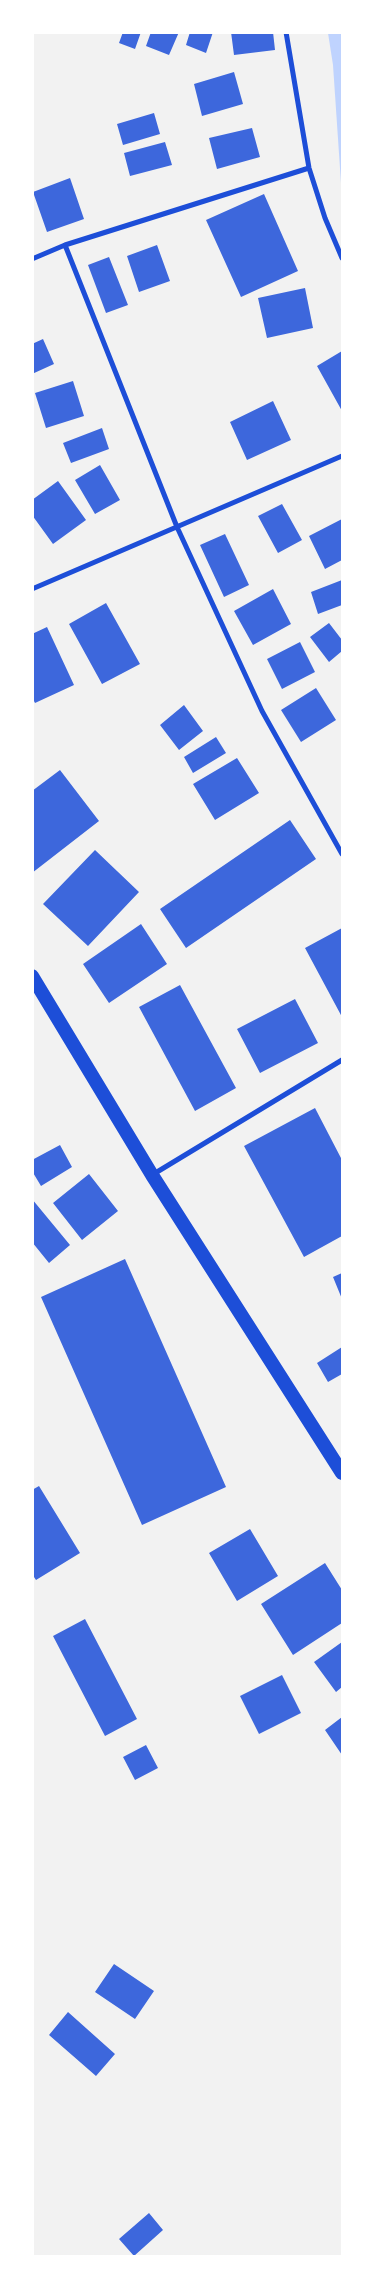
<!DOCTYPE html>
<html>
<head>
<meta charset="utf-8">
<style>
  body { margin:0 }
  #map { position:relative; width:375px; height:2289px; overflow:hidden; background:#f2f2f2; font-family:Roboto,sans-serif }
  canvas { display:block }
  .frame { position:absolute; inset:0; border:34px solid #fff; pointer-events:none }
</style>
</head>
<body>
<div id="map">
<canvas width="375" height="2289"></canvas>
<div class="frame"></div>
</div>
<script>
const ctx = document.querySelector('canvas').getContext('2d');
ctx.lineJoin = 'round';
function fillPath(path, color) { ctx.fillStyle = color; ctx.fill(path, 'evenodd'); }
const toPath = rows => new Path2D(rows.map(r => 'M' + r).join(''));
function strokePath(path, color, width, dash) { ctx.strokeStyle = color; ctx.lineWidth = width; ctx.lineCap = dash ? 'butt' : 'round'; ctx.setLineDash(dash || []); ctx.stroke(path); }
const water = toPath([
  [328,33,342,33,342,187,341,183,333,65]
]);
const building = toPath([
  [123,32,141,32,135,49,119,43],
  [151,32,179,32,169,55,146,46],
  [190,32,213,32,206,53,186,45],
  [231,32,273,32,275,50,234,55],
  [234,72,243,104,202,116,194,84],
  [154,113,160,134,123,145,117,124],
  [252,128,260,157,217,169,209,138],
  [165,142,172,165,130,176,124,153],
  [70,178,84,219,47,232,33,192],
  [264,194,298,271,241,297,206,220],
  [157,245,170,281,139,292,127,256],
  [109,257,128,305,106,313,88,265],
  [305,288,313,328,267,338,258,298],
  [43,339,54,364,32,374,32,344],
  [342,351,342,411,317,366],
  [73,381,84,416,46,428,35,393],
  [273,401,291,440,247,460,230,422],
  [102,428,109,449,71,463,63,443],
  [100,465,120,500,95,514,75,480],
  [58,481,86,520,53,544,32,515,32,500],
  [282,504,302,540,278,553,258,516],
  [342,519,342,560,325,569,309,536],
  [225,534,249,585,224,597,200,545],
  [342,580,342,605,318,614,311,592],
  [273,589,291,624,253,645,234,611],
  [106,603,140,664,102,684,69,624],
  [329,623,342,640,342,651,329,662,310,637],
  [47,627,74,685,35,703,32,697,32,634],
  [300,642,315,672,282,689,267,659],
  [316,688,336,720,301,742,281,710],
  [184,705,203,731,179,750,160,725],
  [216,737,226,753,193,773,184,757],
  [237,758,259,793,215,820,193,784],
  [60,770,99,821,32,873,32,791],
  [290,820,316,859,186,948,160,909],
  [95,850,139,892,88,946,43,904],
  [141,924,167,964,109,1003,83,964],
  [342,928,342,1017,305,948],
  [180,985,236,1088,195,1111,139,1007],
  [295,999,318,1043,260,1073,237,1029],
  [315,1108,342,1160,342,1236,304,1257,244,1146],
  [60,1145,72,1167,41,1186,32,1171,32,1160],
  [89,1174,118,1211,82,1240,53,1203],
  [32,1199,70,1245,49,1263,32,1242],
  [125,1259,226,1487,142,1525,41,1297],
  [342,1273,342,1299,333,1277],
  [342,1347,342,1374,328,1382,317,1363],
  [39,1486,80,1553,36,1580,32,1574,32,1490],
  [250,1529,278,1576,237,1601,209,1553],
  [325,1563,342,1590,342,1623,293,1655,261,1604],
  [85,1619,137,1719,105,1736,53,1636],
  [342,1642,342,1687,336,1692,314,1662],
  [282,1675,301,1713,259,1734,240,1696],
  [342,1717,342,1755,325,1730],
  [146,1745,158,1768,135,1780,123,1757],
  [114,1964,154,1991,135,2019,95,1992],
  [68,2012,115,2054,96,2076,49,2035],
  [149,2213,163,2230,134,2256,119,2239]
]);
const minor = toPath([
  [286,32,309,168,325,218,342,258],
  [65,245,177,527,262,711,342,854],
  [32,259,65,245,309,168],
  [32,589,342,456],
  [152,1175,342,1060]
]);
const trunk = toPath([
  [32,976,152,1175,342,1473]
]);
fillPath(water, '#bfd3fe');
fillPath(building, '#3d67dc');
strokePath(minor, '#1d4ed8', 5);
strokePath(trunk, '#1d4ed8', 14);
</script>
</body>
</html>
